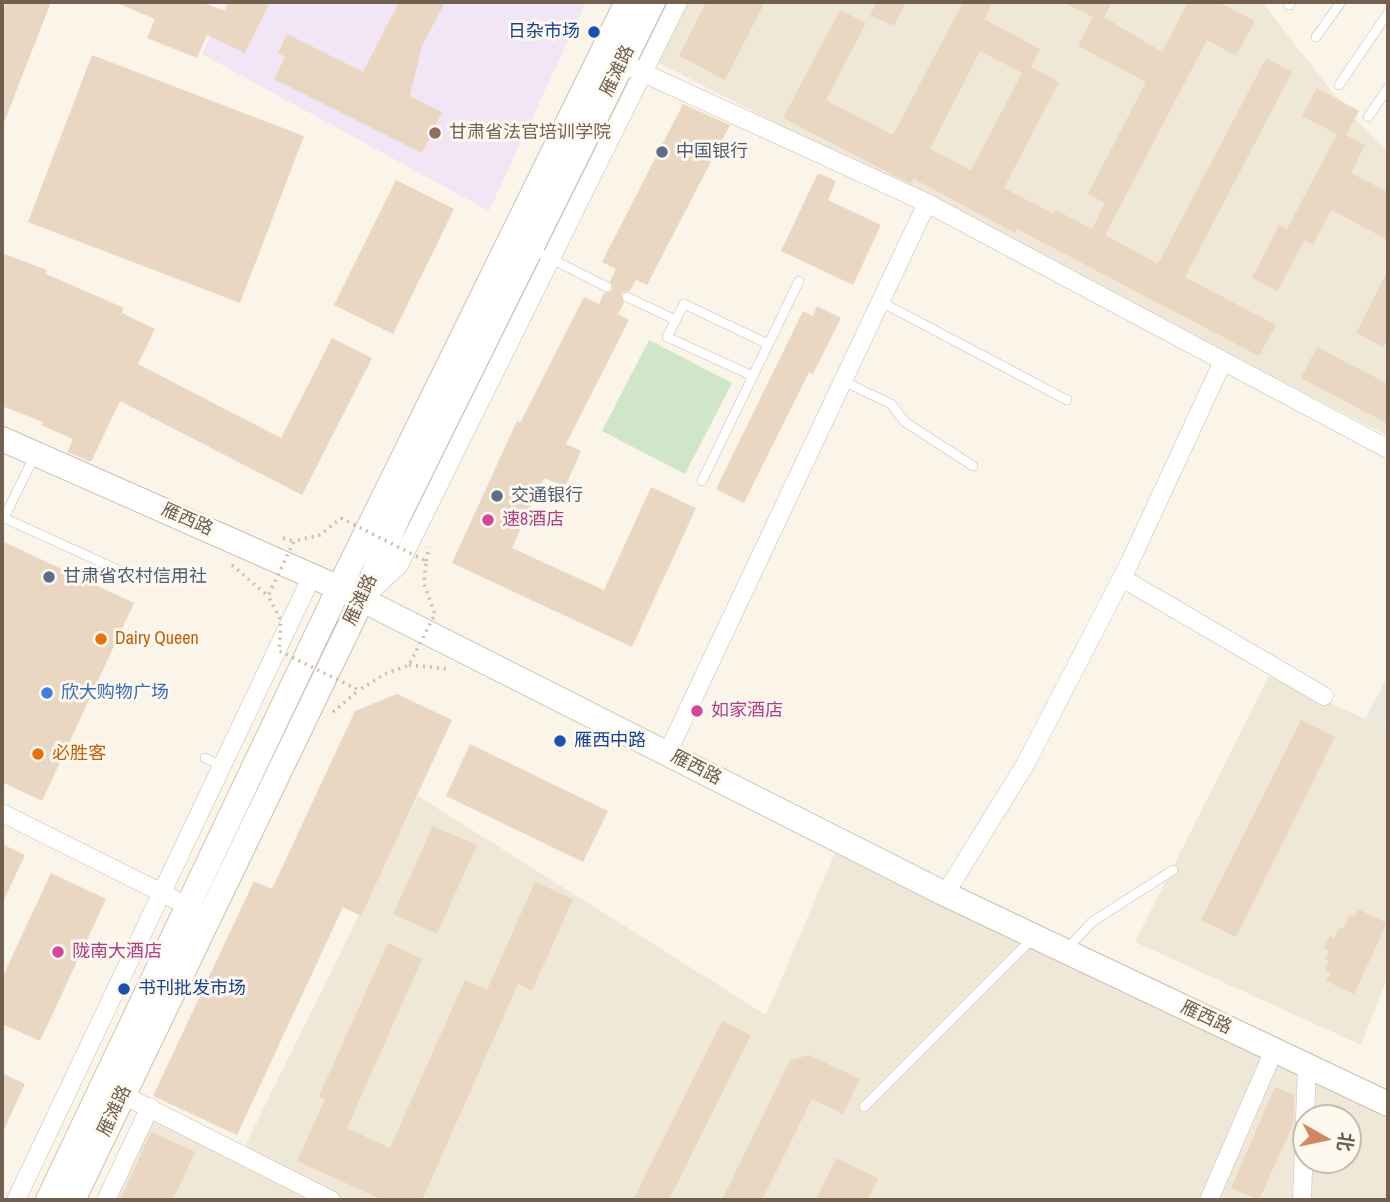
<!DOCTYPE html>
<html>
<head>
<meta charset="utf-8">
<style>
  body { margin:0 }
  #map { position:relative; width:1390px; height:1202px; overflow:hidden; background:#faf5e8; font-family:"Archivo Narrow","Noto Sans SC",sans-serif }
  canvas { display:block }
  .frame { position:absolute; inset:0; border:4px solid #715f4f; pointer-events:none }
  .north { position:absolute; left:1292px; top:1104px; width:70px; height:70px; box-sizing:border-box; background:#fdf9ee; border:2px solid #c5bbae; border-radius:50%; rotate:99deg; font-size:19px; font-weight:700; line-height:28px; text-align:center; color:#715f4f }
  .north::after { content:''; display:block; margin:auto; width:24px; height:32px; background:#d4875d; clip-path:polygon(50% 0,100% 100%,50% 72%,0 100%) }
</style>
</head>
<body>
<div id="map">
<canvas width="1390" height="1202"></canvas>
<div class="frame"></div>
<div class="north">北</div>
</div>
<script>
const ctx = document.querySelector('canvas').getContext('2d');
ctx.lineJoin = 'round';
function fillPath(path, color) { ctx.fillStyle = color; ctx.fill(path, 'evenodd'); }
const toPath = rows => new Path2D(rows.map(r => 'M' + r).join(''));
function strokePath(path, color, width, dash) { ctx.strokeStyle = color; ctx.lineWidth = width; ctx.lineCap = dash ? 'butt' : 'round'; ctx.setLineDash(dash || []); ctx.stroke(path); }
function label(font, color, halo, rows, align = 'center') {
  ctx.font = font + ' "Archivo Narrow","Noto Sans SC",sans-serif'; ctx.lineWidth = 6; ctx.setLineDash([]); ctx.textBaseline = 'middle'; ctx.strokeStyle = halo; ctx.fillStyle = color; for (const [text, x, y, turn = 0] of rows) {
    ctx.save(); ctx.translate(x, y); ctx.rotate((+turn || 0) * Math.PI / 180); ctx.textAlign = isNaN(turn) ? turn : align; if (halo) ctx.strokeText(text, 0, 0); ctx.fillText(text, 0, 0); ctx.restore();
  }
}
const residential = toPath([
  [669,2,1262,2,1348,112,1388,152,1388,436,641,54],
  [1269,676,1388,729,1388,976,1361,1045,1135,942],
  [418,796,766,1015,840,841,1274,1050,1388,1116,1388,1200,108,1200,150,1107,243,1150],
  [1306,1118,1348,1118,1348,1160,1306,1160]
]);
const industrial = toPath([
  [1388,676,1388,728,1365,719]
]);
const education = toPath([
  [226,2,586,2,489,211,202,54]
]);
const green = toPath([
  [649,340,732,383,685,474,602,431]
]);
const building = toPath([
  [6,2,51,2,3,125,2,12],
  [114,2,201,2,225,11,229,2,270,2,245,53,207,35,197,58,147,38,155,19],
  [399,2,445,2,422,46,410,96,442,112,422,153,274,79,285,57,278,53,287,34,363,72],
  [706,2,765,2,725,80,679,56],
  [877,2,906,2,894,26,870,15],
  [963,2,993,2,984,19,1040,49,1031,67,1059,82,1004,188,1054,214,1056,210,1092,229,1105,203,1088,194,1146,82,1078,46,1093,17,1063,2,1112,2,1104,17,1162,52,1188,2,1218,2,1255,21,1236,56,1207,40,1105,235,1158,264,1266,58,1292,72,1185,277,1276,325,1259,356,1017,229,1015,233,914,179,911,183,903,180,783,118,840,10,866,23,826,100,893,135],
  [980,51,1022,73,971,170,930,149],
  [92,55,304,136,240,303,28,222],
  [1317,88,1359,111,1346,135,1365,145,1351,173,1388,192,1388,240,1331,210,1313,245,1304,240,1278,291,1252,278,1279,225,1287,229,1337,134,1302,116],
  [683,104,730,125,647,285,636,280,630,291,621,293,624,303,618,314,629,320,566,444,581,451,565,487,544,478,512,548,604,590,651,487,696,508,632,647,452,563,517,421,520,423,584,297,599,304,604,293,613,290,610,281,616,269,602,262],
  [818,173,836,181,828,200,881,225,853,285,781,251],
  [396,180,454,209,393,334,334,305],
  [2,253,47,270,46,274,124,308,122,313,155,329,138,364,281,438,332,338,372,358,302,495,120,401,91,462,67,452,73,439,41,425,43,422,2,406],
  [1388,270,1388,337,1383,347,1356,333],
  [817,306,841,318,813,374,809,372,744,503,716,489,803,311,813,316],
  [1317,347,1388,384,1388,424,1301,378],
  [2,541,134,603,42,801,2,782],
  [397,694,452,720,361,916,343,907,237,1135,153,1096,254,881,272,889,355,711],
  [1301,720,1335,737,1236,937,1201,920],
  [470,744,608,811,583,862,446,796],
  [433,826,477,845,437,934,393,914],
  [2,844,25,855,2,904],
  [51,873,106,899,40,1041,2,1024,2,978],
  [535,882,573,899,532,991,518,984,422,1200,383,1200,297,1161,325,1099,319,1096,388,943,422,959,347,1128,390,1148,465,980,487,990],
  [1358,909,1387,923,1354,994,1326,981,1331,973,1325,970,1329,961,1325,959,1329,951,1324,948,1330,936,1334,938,1339,928,1343,929,1349,915,1354,917],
  [722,1021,751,1035,669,1200,633,1200],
  [809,1055,860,1079,843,1114,812,1099,762,1200,722,1200,790,1060],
  [2,1073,25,1084,2,1134],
  [1275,1087,1294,1095,1294,1122,1259,1200,1231,1188],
  [151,1132,195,1152,173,1200,120,1200],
  [836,1158,878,1178,868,1200,816,1200]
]);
const path = toPath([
  [283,538,294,541],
  [426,561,429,547],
  [232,565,268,596],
  [409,665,450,669],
  [333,712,359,690]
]);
const lane = toPath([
  [1289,5,1291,2],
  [1316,37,1341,2],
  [1339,85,1388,13],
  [1368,117,1388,88],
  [532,249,607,287],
  [627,297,676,320],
  [881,302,1067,400],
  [753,376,667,337,684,304,768,344],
  [843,381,891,404,905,422,973,466],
  [702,481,799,281],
  [2,517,125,573],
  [4,518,35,455],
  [205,758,222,766],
  [1066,950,1092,922,1173,870],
  [864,1107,1033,938]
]);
const street = toPath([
  [613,59,927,203,1388,449],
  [1122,578,1324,696],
  [367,595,399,565,678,2],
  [667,754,927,203],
  [2,813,174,899],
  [945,894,1025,765,1129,564,1223,361],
  [115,1091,331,1200],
  [16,1200,312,576],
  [106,1200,150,1107],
  [1209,1200,1274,1050],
  [1302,1200,1307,1065]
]);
const secondary = toPath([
  [2,439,339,588,945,894,1388,1104],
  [48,1200,339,588,627,2],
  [73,1200,362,600,399,515,653,2]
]);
const pathBridge = toPath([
  [341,518,426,561,424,584,435,614,409,665,385,674,359,690,279,651,281,620,268,596,294,541,320,535,341,518]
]);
const markers = [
  [594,32,7,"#1a4fb4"],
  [435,133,7,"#8d6e63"],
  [662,152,7,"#5c6f8a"],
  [497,496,7,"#5c6f8a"],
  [488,520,7,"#d1479c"],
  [49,577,7,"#5c6f8a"],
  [101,639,7,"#e8710a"],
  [47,693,7,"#3f7fe0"],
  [697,711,7,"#d1479c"],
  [560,741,7,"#1a4fb4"],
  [38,754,7,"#e8710a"],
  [58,952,7,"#d1479c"],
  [124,989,7,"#1a4fb4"]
];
const transitNames = [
  ["日杂市场",580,32,"right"],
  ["雁西中路",574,741],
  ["书刊批发市场",138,989]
];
const streetNames = [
  ["雁滩路",618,71,-64],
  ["雁西路",187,520,24],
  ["雁滩路",361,600,-65],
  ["雁西路",696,768,27],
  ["雁西路",1206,1018,25],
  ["雁滩路",115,1111,-65]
];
const educationNames = [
  ["甘肃省法官培训学院",449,133]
];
const serviceNames = [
  ["中国银行",676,152],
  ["交通银行",511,496],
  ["甘肃省农村信用社",63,577]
];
const hotelNames = [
  ["速8酒店",502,520],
  ["如家酒店",711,711],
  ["陇南大酒店",72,952]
];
const foodNames = [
  ["Dairy Queen",115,639],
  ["必胜客",52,754]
];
const shopNames = [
  ["欣大购物广场",61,693]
];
fillPath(residential, '#f0e8d7');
fillPath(industrial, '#ebe7e1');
fillPath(education, '#f2e5f6');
fillPath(green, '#d0e6c8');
fillPath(building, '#ead7c1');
strokePath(lane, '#cabeaf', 10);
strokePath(street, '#cabeaf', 19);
strokePath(secondary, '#ccbfad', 26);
strokePath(path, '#d0bca6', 3.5, [2, 5]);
strokePath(lane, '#fff', 9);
strokePath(street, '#fff', 18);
strokePath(secondary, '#fff', 24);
strokePath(pathBridge, '#d0bca6', 3.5, [2, 5]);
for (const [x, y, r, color] of markers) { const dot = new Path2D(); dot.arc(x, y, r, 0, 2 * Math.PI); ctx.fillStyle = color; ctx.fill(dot); strokePath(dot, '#fdf9ee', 2.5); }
label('18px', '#164399', '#fdf9ee', transitNames, 'left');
label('18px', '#715f4f', '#fdf9ee', streetNames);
label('18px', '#785e54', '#fdf9ee', educationNames, 'left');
label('18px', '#4e5e75', '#fdf9ee', serviceNames, 'left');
label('18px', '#b23c85', '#fdf9ee', hotelNames, 'left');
label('18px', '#c56008', '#fdf9ee', foodNames, 'left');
label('18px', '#366cbe', '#fdf9ee', shopNames, 'left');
</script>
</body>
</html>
